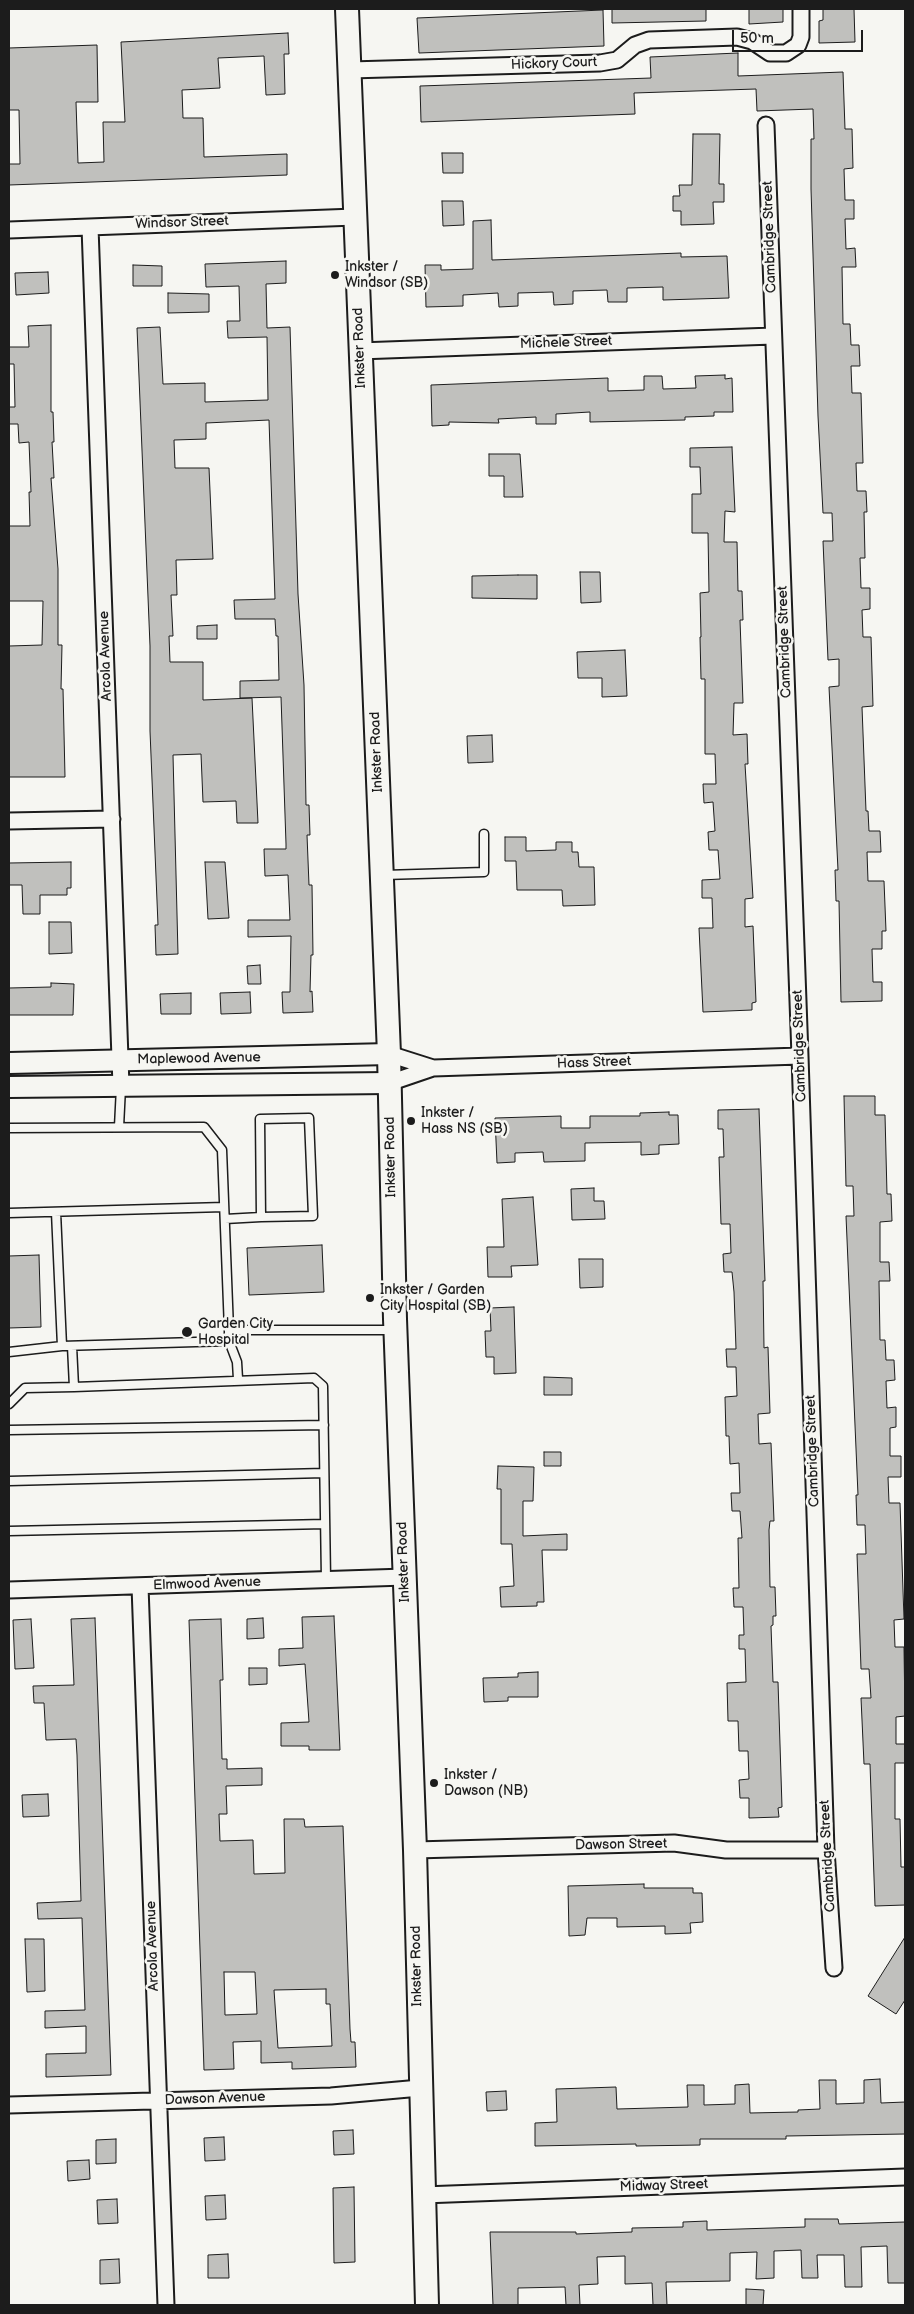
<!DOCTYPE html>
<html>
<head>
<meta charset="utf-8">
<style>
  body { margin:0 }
  #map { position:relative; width:914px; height:2314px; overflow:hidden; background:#f6f6f2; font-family:"Balsamiq Sans",sans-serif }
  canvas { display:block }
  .frame { position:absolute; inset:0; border:10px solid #1c1c1c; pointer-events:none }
  .scale { position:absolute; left:732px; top:30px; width:131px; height:22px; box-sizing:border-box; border:2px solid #1c1c1c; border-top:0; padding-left:6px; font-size:15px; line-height:18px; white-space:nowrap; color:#1c1c1c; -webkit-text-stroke:4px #f6f6f2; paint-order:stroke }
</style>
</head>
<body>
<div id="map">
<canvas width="914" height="2314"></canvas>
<div class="frame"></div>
<div class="scale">50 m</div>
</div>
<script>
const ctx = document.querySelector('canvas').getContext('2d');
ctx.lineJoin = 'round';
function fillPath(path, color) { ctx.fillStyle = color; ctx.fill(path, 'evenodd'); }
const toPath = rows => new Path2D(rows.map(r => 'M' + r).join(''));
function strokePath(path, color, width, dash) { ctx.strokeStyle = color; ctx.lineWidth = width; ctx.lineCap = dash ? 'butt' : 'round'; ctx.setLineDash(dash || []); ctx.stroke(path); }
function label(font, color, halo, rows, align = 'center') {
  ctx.font = font + ' "Balsamiq Sans",sans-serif'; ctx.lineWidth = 5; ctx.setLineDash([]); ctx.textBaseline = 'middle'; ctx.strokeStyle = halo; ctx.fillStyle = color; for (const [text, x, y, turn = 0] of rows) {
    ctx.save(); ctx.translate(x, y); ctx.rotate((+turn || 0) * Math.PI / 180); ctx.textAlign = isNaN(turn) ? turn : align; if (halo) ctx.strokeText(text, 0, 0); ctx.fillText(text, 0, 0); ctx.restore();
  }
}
const building = toPath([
  [612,9,706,9,706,21,612,23,612,9],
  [749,9,783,9,783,22,749,24,749,9],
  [823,9,854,9,855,42,819,43,819,21,823,20,823,9],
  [603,10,604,46,419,53,417,18,603,10],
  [288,33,289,54,284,54,285,94,266,95,264,56,218,58,220,88,182,90,183,118,203,118,204,157,287,154,287,175,9,185,9,164,20,164,19,110,9,110,9,48,97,45,98,102,76,102,78,163,104,162,103,122,125,122,121,42,288,33],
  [738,53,738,76,843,72,845,129,852,129,853,168,844,169,845,200,854,200,854,219,845,219,846,249,855,248,856,267,842,267,843,324,850,324,851,345,859,345,860,366,851,366,852,393,861,393,863,463,856,463,857,491,866,491,867,512,864,512,865,558,860,558,861,588,870,588,870,609,862,610,863,637,871,637,873,706,862,707,866,811,868,811,869,831,880,831,881,852,867,852,868,881,884,881,886,931,882,931,882,949,872,949,873,982,882,982,882,1001,841,1002,839,901,836,901,835,870,838,870,829,687,839,686,839,659,828,660,823,541,833,541,832,513,823,513,818,416,811,189,811,139,814,139,813,109,757,111,756,89,634,93,635,114,421,122,420,86,651,78,650,57,738,53],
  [693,134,720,134,719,184,724,184,724,202,713,202,714,224,681,225,681,211,673,211,673,196,680,196,679,185,692,185,693,134],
  [442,153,463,153,463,173,443,173,442,153],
  [442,201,463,201,464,225,443,226,442,201],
  [491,220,492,260,681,253,681,257,727,256,729,298,663,300,663,287,627,288,627,302,608,302,607,290,573,291,573,304,554,305,553,292,518,293,518,306,499,307,498,293,463,295,463,306,426,307,425,265,441,265,441,270,473,269,473,221,491,220],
  [286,261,286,283,266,284,267,328,290,327,298,594,304,685,306,805,309,805,310,835,307,835,309,885,312,885,313,955,311,955,310,992,312,991,313,1012,283,1013,282,992,290,992,291,936,248,937,248,920,290,920,288,875,265,876,264,849,286,849,286,844,281,697,240,698,240,681,279,680,278,636,276,636,275,619,235,619,234,600,275,599,269,420,206,423,206,439,174,440,175,468,209,468,213,559,176,560,177,595,171,595,173,636,169,636,170,662,203,662,203,700,252,698,258,823,237,823,236,801,203,802,201,754,173,755,178,954,156,955,155,925,158,925,150,731,150,646,137,328,160,327,163,384,205,383,205,402,268,400,267,337,228,338,227,321,240,321,239,286,206,287,205,264,286,261],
  [133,265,162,266,162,286,133,286,133,265],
  [48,272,49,293,16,295,15,273,48,272],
  [168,293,209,294,209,312,168,313,168,293],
  [51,325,51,412,53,412,54,442,52,442,54,478,51,478,58,569,58,645,62,645,61,689,63,689,65,777,9,777,9,646,42,645,43,601,9,601,9,526,30,526,29,492,31,492,29,442,19,443,18,424,9,424,9,407,15,407,14,364,9,364,9,347,29,347,28,326,51,325],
  [725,375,725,379,732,378,733,412,714,412,714,416,685,417,685,420,590,422,590,412,556,414,556,424,536,424,536,417,498,419,499,423,449,422,449,425,432,426,431,385,608,378,608,391,644,390,644,376,662,376,663,389,696,388,695,376,725,375],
  [732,447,735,512,725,511,724,542,737,542,738,591,742,591,743,620,740,620,743,703,734,703,733,735,747,734,748,764,745,764,753,898,745,899,745,927,753,926,756,1002,752,1003,752,1010,703,1012,699,928,713,928,712,898,702,898,702,880,720,879,718,850,709,850,708,832,715,831,713,802,704,803,703,784,716,784,715,754,705,754,705,679,701,679,700,637,701,637,700,593,709,592,708,533,692,533,692,494,701,494,700,467,690,467,690,448,732,447],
  [489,454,520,454,523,497,504,497,504,476,489,476,489,454],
  [580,572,600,572,601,602,581,603,580,572],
  [518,575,537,575,537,599,472,598,472,576,518,575],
  [217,625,217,639,197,639,197,626,217,625],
  [625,650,627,696,602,697,602,678,578,678,577,652,625,650],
  [492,735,493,762,468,763,467,736,492,735],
  [505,837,526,837,526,851,556,850,556,842,572,842,572,852,578,852,579,867,594,867,595,905,563,906,562,890,517,890,516,861,505,861,505,837],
  [71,862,71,888,67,888,67,895,40,895,40,914,23,914,22,885,9,885,9,863,71,862],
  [205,862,225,862,229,918,208,919,205,862],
  [49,922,71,922,72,953,49,954,49,922],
  [260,965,261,984,248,984,247,966,260,965],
  [51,983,74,984,73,1015,9,1015,9,988,51,987,51,983],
  [250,992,251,1013,221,1014,220,993,250,992],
  [191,993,191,1014,161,1014,160,994,191,993],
  [844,1096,875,1096,875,1115,885,1115,887,1194,891,1194,892,1221,880,1222,880,1262,889,1262,890,1281,879,1281,880,1340,885,1340,886,1360,894,1360,895,1380,886,1381,887,1408,896,1407,896,1427,890,1428,890,1456,901,1456,901,1477,888,1477,889,1503,900,1503,904,1619,894,1620,895,1647,904,1647,905,1716,896,1717,896,1744,905,1744,905,1763,895,1763,895,1819,900,1819,901,1867,905,1867,905,1905,875,1906,870,1764,864,1764,861,1698,871,1698,869,1669,861,1669,857,1554,866,1554,865,1525,857,1525,856,1495,858,1495,846,1216,854,1216,853,1186,846,1186,844,1096],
  [759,1109,765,1281,763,1281,764,1348,768,1347,770,1413,758,1414,759,1444,771,1443,774,1521,770,1521,769,1530,770,1587,775,1587,776,1616,773,1616,773,1625,771,1626,773,1682,778,1682,782,1807,778,1808,779,1817,749,1818,749,1798,740,1798,739,1780,749,1779,748,1751,739,1751,738,1721,728,1721,727,1683,746,1682,745,1649,739,1649,739,1635,744,1635,743,1607,734,1607,733,1588,739,1588,738,1538,742,1538,740,1511,732,1511,731,1493,740,1493,739,1463,730,1464,729,1436,726,1436,725,1397,737,1396,736,1367,727,1367,726,1349,736,1349,734,1292,732,1272,724,1272,723,1254,731,1253,730,1224,721,1224,719,1157,724,1157,723,1129,718,1129,718,1110,759,1109],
  [669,1112,669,1115,678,1115,679,1144,659,1145,659,1154,641,1155,641,1142,585,1143,585,1161,544,1162,543,1152,515,1153,515,1162,497,1163,495,1118,561,1116,561,1128,590,1128,590,1116,640,1116,640,1113,669,1112],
  [594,1188,594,1201,604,1201,605,1219,572,1220,571,1189,594,1188],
  [533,1197,538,1265,511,1266,512,1277,488,1277,487,1247,504,1247,502,1199,533,1197],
  [322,1245,324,1292,249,1295,247,1248,322,1245],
  [39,1255,41,1327,9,1328,9,1256,39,1255],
  [579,1259,603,1259,603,1287,580,1288,579,1259],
  [514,1307,516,1373,494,1374,494,1357,486,1357,485,1331,491,1331,490,1308,514,1307],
  [544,1377,572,1378,572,1395,544,1395,544,1377],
  [544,1452,561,1452,561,1466,544,1466,544,1452],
  [498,1466,534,1467,533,1501,523,1501,523,1536,567,1534,567,1550,542,1550,544,1602,537,1602,537,1606,501,1607,500,1587,514,1586,512,1544,501,1544,501,1489,497,1489,498,1466],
  [334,1616,340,1750,309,1750,309,1746,281,1746,281,1723,309,1722,305,1664,279,1666,279,1649,303,1648,302,1617,334,1616],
  [95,1618,111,2075,46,2077,46,2054,86,2053,86,2026,45,2028,45,2011,85,2010,82,1918,38,1919,37,1903,81,1901,77,1755,76,1739,46,1740,44,1703,34,1703,33,1686,74,1685,71,1619,95,1618],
  [263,1618,264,1638,247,1639,247,1619,263,1618],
  [31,1619,34,1668,15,1669,13,1620,31,1619],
  [221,1619,223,1680,220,1680,222,1759,227,1759,227,1769,262,1768,262,1785,226,1786,227,1814,219,1814,220,1841,253,1840,254,1874,285,1873,284,1819,304,1819,305,1827,343,1826,350,2029,351,2042,355,2042,356,2067,292,2069,292,2062,261,2063,261,2041,233,2042,234,2069,204,2070,189,1620,221,1619],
  [224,1972,255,1972,257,2014,225,2015,224,1972],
  [326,1989,326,2004,330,2004,332,2046,278,2048,274,1990,326,1989],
  [249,1668,267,1668,267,1684,249,1685,249,1668],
  [538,1672,538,1697,508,1697,508,1701,484,1702,483,1678,518,1677,518,1673,538,1672],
  [48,1794,49,1816,23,1817,22,1795,48,1794],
  [644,1884,644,1888,693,1888,693,1893,702,1893,703,1922,690,1923,691,1933,665,1934,665,1926,617,1927,617,1918,587,1918,585,1935,569,1936,568,1886,644,1884],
  [905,1937,905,2000,896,2014,868,1996,905,1937],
  [25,1939,44,1939,45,1991,27,1992,25,1939],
  [880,2079,881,2103,905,2102,905,2134,786,2136,786,2139,700,2139,700,2145,636,2146,636,2144,535,2146,535,2123,557,2122,556,2089,616,2087,617,2109,688,2107,687,2085,704,2085,704,2105,735,2104,735,2085,749,2084,750,2113,798,2112,798,2110,820,2109,819,2080,836,2080,836,2104,864,2103,864,2080,880,2079],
  [506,2091,507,2110,487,2111,486,2092,506,2091],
  [353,2130,354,2154,334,2155,333,2131,353,2130],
  [224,2137,225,2160,205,2161,204,2138,224,2137],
  [116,2139,116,2163,96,2164,96,2140,116,2139],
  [89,2160,90,2179,68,2181,67,2161,89,2160],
  [354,2187,355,2262,334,2263,333,2188,354,2187],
  [225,2195,226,2219,206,2220,205,2196,225,2195],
  [117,2199,118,2223,98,2224,97,2200,117,2199],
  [805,2219,838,2219,839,2224,905,2222,905,2283,888,2283,887,2246,861,2247,862,2287,845,2287,844,2255,817,2255,818,2278,802,2278,801,2250,774,2251,774,2278,756,2279,757,2252,730,2253,730,2281,666,2282,667,2305,653,2305,652,2283,625,2284,625,2256,597,2257,598,2284,579,2285,580,2305,566,2305,565,2287,518,2288,518,2305,493,2305,490,2232,576,2232,576,2234,632,2232,632,2228,683,2227,683,2222,707,2221,707,2230,805,2227,805,2219],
  [228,2254,229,2278,208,2278,208,2255,228,2254],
  [119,2259,120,2283,100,2284,100,2260,119,2259],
  [746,2289,764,2290,763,2305,746,2305,746,2289]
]);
const service = toPath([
  [384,875,484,872,484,834],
  [119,1127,121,1087],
  [9,1128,204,1127,222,1150,229,1330,394,1330],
  [56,1212,62,1346],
  [9,1213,224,1207],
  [225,1219,261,1217,313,1216,309,1118,260,1119,261,1217],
  [229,1341,237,1362,238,1379],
  [9,1352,62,1346,229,1341,229,1330],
  [74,1387,314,1378,323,1386,326,1579],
  [9,1404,25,1388,74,1387,72,1346],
  [9,1430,324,1425],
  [9,1481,324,1473],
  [9,1531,325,1524]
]);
const minor = toPath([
  [350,70,600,63,617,60,635,45,649,40,737,37,752,41,770,53,786,53,798,45,801,37,801,9],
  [766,125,800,1056,826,1850,834,1968],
  [90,227,121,1086],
  [9,230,355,217],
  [359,351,773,336],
  [9,821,112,819],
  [389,1054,433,1068,800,1056],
  [389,1083,433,1068],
  [140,1586,166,2305],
  [9,1590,405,1577],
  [415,1850,674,1843,726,1850,826,1850],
  [9,2105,331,2096,420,2088],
  [423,2195,905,2177]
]);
const tertiary = toPath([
  [9,1063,389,1054],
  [9,1087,389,1083]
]);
const secondary = toPath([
  [347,9,389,1054,395,1319,415,1850,427,2305]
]);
const markers = [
  [335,275,5,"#1c1c1c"],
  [411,1121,5,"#1c1c1c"],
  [370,1298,5,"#1c1c1c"],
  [187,1332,6,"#1c1c1c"],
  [434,1783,5,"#1c1c1c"]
];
const streetNames = [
  ["Hickory Court",554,64,-2],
  ["Windsor Street",182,223,-2],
  ["Cambridge Street",770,237,-92],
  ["Michele Street",566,343,-2],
  ["Inkster Road",360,348,-92],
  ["Cambridge Street",785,642,-92],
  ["Arcola Avenue",106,656,-92],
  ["Inkster Road",377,752,-92],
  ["Cambridge Street",800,1046,-92],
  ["Maplewood Avenue",199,1059,-1],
  ["Hass Street",594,1063,-2],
  ["Inkster Road",391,1157,-91],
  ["Cambridge Street",813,1451,-92],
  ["Inkster Road",404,1562,-92],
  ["Elmwood Avenue",207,1584,-2],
  ["Dawson Street",621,1845,-1],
  ["Cambridge Street",828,1856,-93],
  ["Arcola Avenue",153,1946,-92],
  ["Inkster Road",417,1966,-91],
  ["Dawson Avenue",215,2099,-2],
  ["Midway Street",664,2186,-2]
];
const poiNames = [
  ["Inkster /",345,267],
  ["Windsor (SB)",345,283],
  ["Inkster /",421,1113],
  ["Hass NS (SB)",421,1129],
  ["Inkster / Garden",380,1290],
  ["City Hospital (SB)",380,1306],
  ["Garden City",198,1324],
  ["Hospital",198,1340],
  ["Inkster /",444,1775],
  ["Dawson (NB)",444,1791]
];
fillPath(building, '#c0c0bd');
strokePath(building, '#1c1c1c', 1);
strokePath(service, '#1c1c1c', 11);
strokePath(minor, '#1c1c1c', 19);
strokePath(tertiary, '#1c1c1c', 24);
strokePath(secondary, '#1c1c1c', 26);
strokePath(service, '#f6f6f2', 8);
strokePath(minor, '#f6f6f2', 15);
strokePath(tertiary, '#f6f6f2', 20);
strokePath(secondary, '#f6f6f2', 22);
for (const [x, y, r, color] of markers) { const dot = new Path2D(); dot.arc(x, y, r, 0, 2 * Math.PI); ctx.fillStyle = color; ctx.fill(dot); strokePath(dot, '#f6f6f2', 2); }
label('14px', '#1c1c1c', '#f6f6f2', streetNames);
label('14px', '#1c1c1c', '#f6f6f2', poiNames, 'left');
</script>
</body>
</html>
